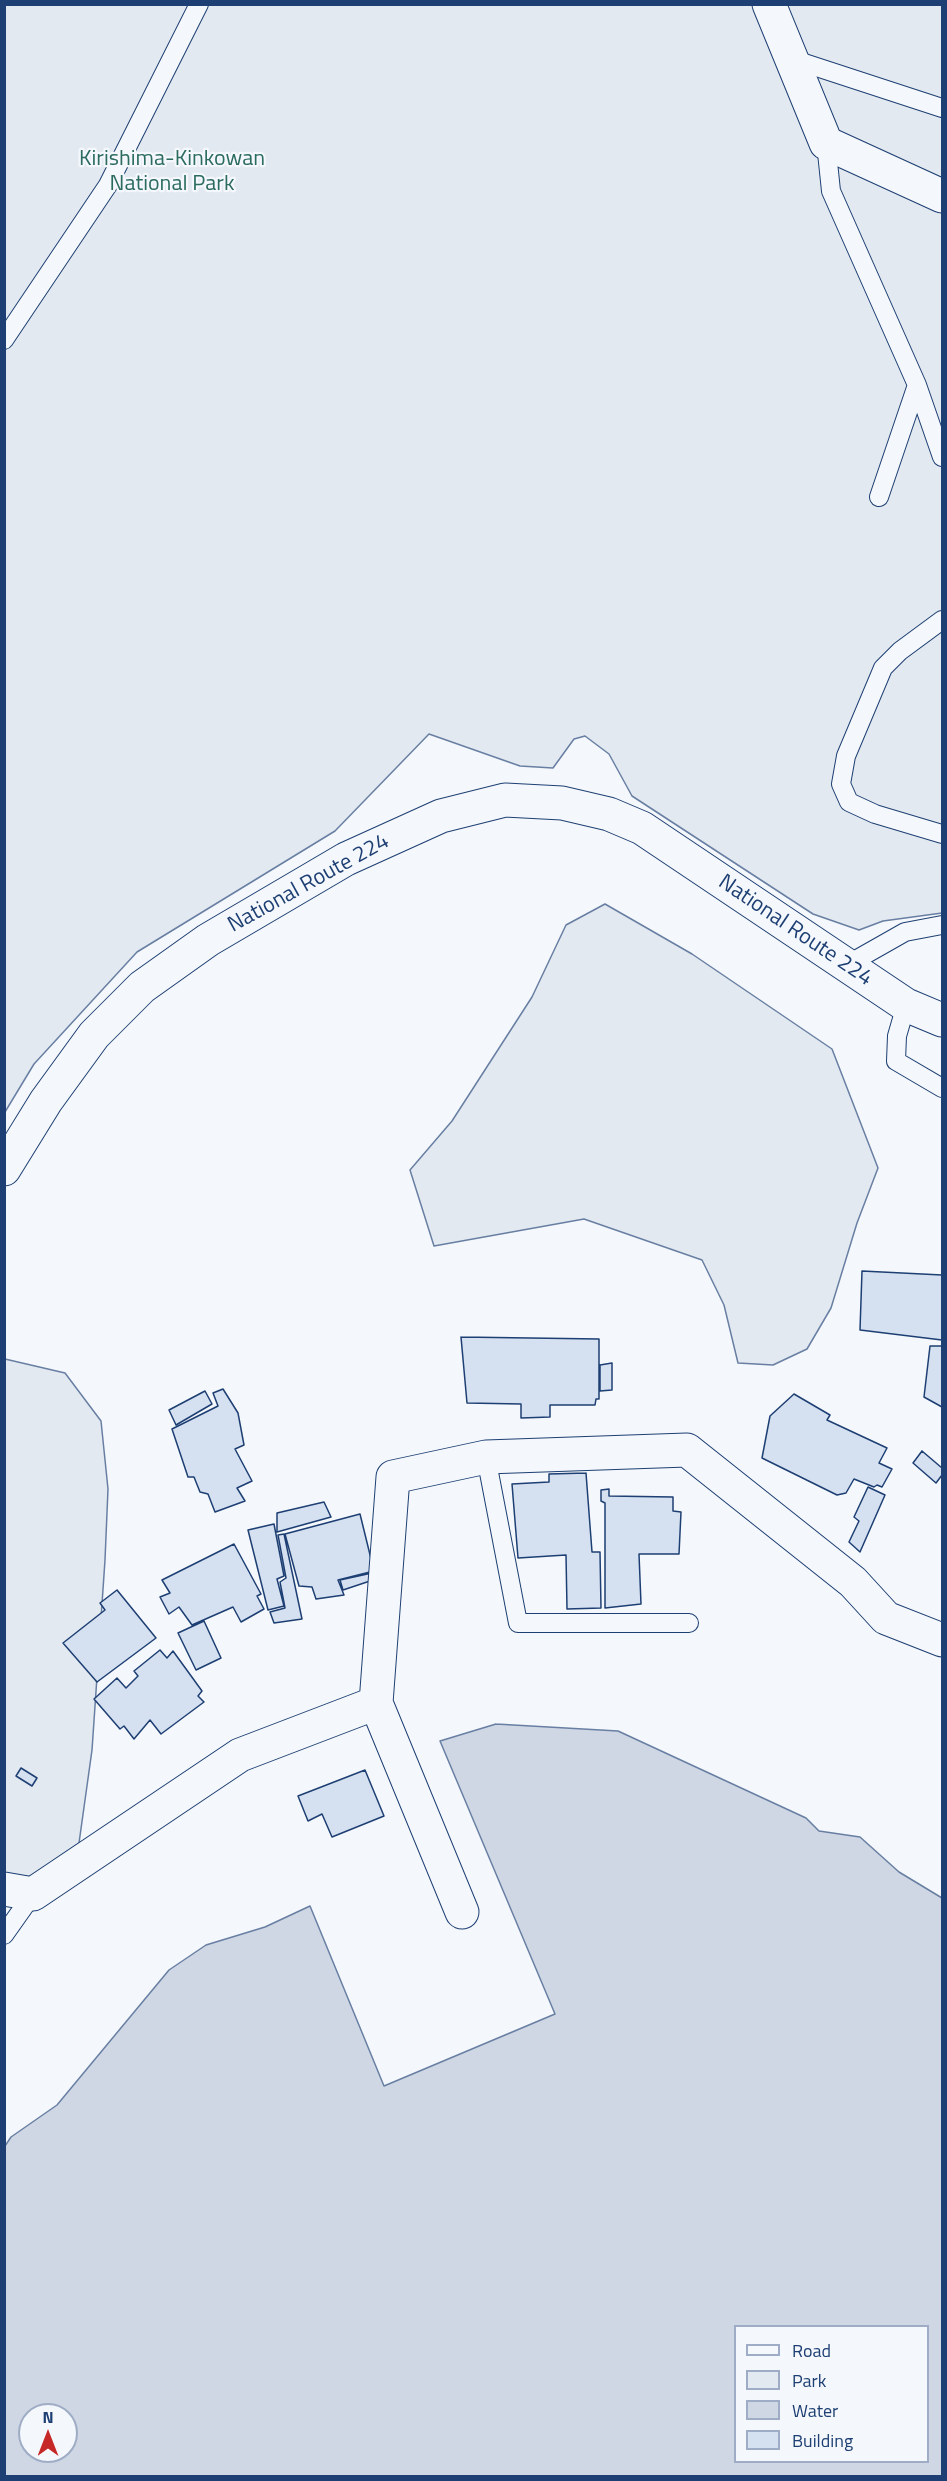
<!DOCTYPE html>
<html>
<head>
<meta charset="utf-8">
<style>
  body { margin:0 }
  #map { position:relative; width:947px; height:2481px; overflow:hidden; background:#f4f7fb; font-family:"Titillium Web",sans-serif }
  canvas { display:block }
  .frame { position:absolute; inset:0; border:6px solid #1d3f73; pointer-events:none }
  .legend { position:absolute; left:734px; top:2325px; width:195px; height:138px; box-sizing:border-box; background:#f4f7fb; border:2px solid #9eadc5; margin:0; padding:8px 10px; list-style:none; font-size:18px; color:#1d3f73 }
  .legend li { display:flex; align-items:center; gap:12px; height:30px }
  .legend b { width:30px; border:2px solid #9eadc5 }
  .north { position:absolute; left:18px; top:2403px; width:60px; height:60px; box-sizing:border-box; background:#f4f7fb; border:2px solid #9eadc5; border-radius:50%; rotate:0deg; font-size:16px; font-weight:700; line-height:24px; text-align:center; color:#1d3f73 }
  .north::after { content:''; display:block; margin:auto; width:21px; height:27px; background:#c62828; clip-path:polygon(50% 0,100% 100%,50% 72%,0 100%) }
</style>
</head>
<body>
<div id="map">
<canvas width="947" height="2481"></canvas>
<div class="frame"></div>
<ul class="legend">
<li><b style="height:8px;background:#f4f7fb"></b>Road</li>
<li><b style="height:16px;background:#e3e9f0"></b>Park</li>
<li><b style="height:16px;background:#cfd7e4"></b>Water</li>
<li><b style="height:16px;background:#d5e0f0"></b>Building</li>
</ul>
<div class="north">N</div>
</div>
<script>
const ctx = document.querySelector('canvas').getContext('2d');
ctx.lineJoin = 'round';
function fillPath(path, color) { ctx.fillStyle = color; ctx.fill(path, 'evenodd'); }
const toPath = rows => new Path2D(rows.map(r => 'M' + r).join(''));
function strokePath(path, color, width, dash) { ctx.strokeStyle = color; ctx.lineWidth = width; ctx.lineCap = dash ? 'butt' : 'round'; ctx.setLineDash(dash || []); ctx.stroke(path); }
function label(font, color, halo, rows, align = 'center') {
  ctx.font = font + ' "Titillium Web",sans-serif'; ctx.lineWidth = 4.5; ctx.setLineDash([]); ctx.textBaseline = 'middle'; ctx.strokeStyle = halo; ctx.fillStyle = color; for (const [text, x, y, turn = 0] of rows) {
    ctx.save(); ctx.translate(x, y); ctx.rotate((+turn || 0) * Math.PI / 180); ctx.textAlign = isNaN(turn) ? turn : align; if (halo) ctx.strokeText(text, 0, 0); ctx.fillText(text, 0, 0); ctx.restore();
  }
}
const green = toPath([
  [5,5,942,5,942,913,883,921,859,930,813,914,632,796,609,754,585,736,574,739,553,768,520,766,429,734,335,831,137,952,34,1064,5,1112,5,5],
  [605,904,692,954,832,1049,878,1168,857,1223,831,1308,807,1349,773,1365,738,1363,724,1305,702,1260,584,1219,434,1246,410,1170,452,1121,532,997,566,925,605,904],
  [5,1359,65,1373,101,1421,108,1489,105,1560,92,1750,79,1843,29,1878,5,1874,5,1359]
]);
const water = toPath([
  [496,1724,618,1731,806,1818,819,1831,860,1837,899,1872,942,1898,942,2476,5,2476,5,2146,11,2137,57,2105,169,1970,206,1945,265,1927,310,1906,384,2086,555,2014,440,1741,496,1724],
  [736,2326,928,2326,928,2462,736,2462,736,2326],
  [30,2415,66,2415,66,2451,30,2451,30,2415]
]);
const building = toPath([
  [862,1271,942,1275,942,1340,860,1330,862,1271],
  [461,1337,599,1339,599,1399,596,1399,595,1405,550,1405,550,1417,521,1418,521,1404,467,1403,461,1337],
  [930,1346,942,1346,942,1407,924,1397,930,1346],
  [612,1363,612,1390,600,1391,600,1365,612,1363],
  [223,1389,238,1413,244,1445,235,1449,252,1481,237,1488,245,1501,215,1512,208,1494,200,1492,194,1477,188,1477,172,1429,218,1406,213,1393,223,1389],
  [205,1391,212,1404,176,1425,169,1410,205,1391],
  [794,1394,830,1415,827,1420,887,1448,879,1463,892,1469,882,1487,877,1485,874,1487,854,1479,846,1493,837,1495,762,1458,770,1416,794,1394],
  [922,1451,942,1468,942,1475,936,1483,913,1463,922,1451],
  [586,1473,592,1552,600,1552,601,1608,567,1609,566,1555,518,1558,512,1484,549,1482,549,1474,586,1473],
  [868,1487,885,1495,860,1552,849,1542,859,1521,854,1517,868,1487],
  [609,1489,609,1496,673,1497,673,1511,681,1512,679,1554,639,1554,641,1604,605,1608,605,1503,601,1501,601,1490,609,1489],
  [324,1502,331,1517,277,1532,277,1513,324,1502],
  [360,1514,374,1571,338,1580,344,1595,316,1599,312,1587,299,1586,285,1534,360,1514],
  [274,1524,284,1576,277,1579,284,1606,268,1610,248,1530,274,1524],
  [284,1534,302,1619,274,1623,270,1612,285,1608,280,1582,286,1578,278,1535,284,1534],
  [234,1544,261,1594,257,1596,264,1609,241,1622,233,1607,192,1625,179,1607,169,1614,160,1597,170,1593,162,1580,234,1544],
  [372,1573,373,1580,343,1590,340,1580,372,1573],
  [117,1590,156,1638,97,1682,63,1643,105,1610,100,1603,117,1590],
  [204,1621,221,1658,196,1670,178,1633,204,1621],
  [160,1650,167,1658,173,1651,202,1691,198,1696,204,1702,161,1734,150,1720,134,1739,124,1726,120,1729,94,1699,117,1678,126,1688,138,1676,134,1671,160,1650],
  [21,1768,37,1778,32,1786,16,1776,21,1768],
  [365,1770,384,1816,332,1837,322,1814,308,1821,298,1796,365,1770]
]);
const lane = toPath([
  [792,59,942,108],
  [826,143,831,191,917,385,942,457],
  [4,340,108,185,199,4],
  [879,497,917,385],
  [942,620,900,651,883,668,846,756,841,784,849,802,875,814,942,834],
  [845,966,905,932,942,925],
  [906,1005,897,1036,896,1061,942,1088],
  [486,1457,518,1623,689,1623],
  [4,1935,33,1894]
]);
const street = toPath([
  [769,4,826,143,942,196],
  [376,1703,462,1912],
  [4,1889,33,1894,240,1755,376,1703,393,1477,486,1457,687,1450,853,1582,886,1618,942,1640]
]);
const highway = toPath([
  [4,1169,46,1101,94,1035,142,987,208,940,346,859,441,816,505,800,562,803,609,814,642,828,906,1005,942,1020]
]);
const parkNames = [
  ["Kirishima-Kinkowan",172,160],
  ["National Park",172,185]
];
const streetNames = [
  ["National Route 224",309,884,-29],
  ["National Route 224",795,931,34]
];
fillPath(green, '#e3e9f0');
strokePath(green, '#687fa3', 1.5);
fillPath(water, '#cfd7e4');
strokePath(water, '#687fa3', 1.5);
fillPath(building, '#d5e0f0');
strokePath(building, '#1d3f73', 1.5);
strokePath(lane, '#1d3f73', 20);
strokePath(street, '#1d3f73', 35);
strokePath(highway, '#1d3f73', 35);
strokePath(lane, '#f4f7fb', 18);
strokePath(street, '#f4f7fb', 33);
strokePath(highway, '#f4f7fb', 33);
label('22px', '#2c6c60', '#f4f7fb', parkNames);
label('22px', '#1d3f73', '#f4f7fb', streetNames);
</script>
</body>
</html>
